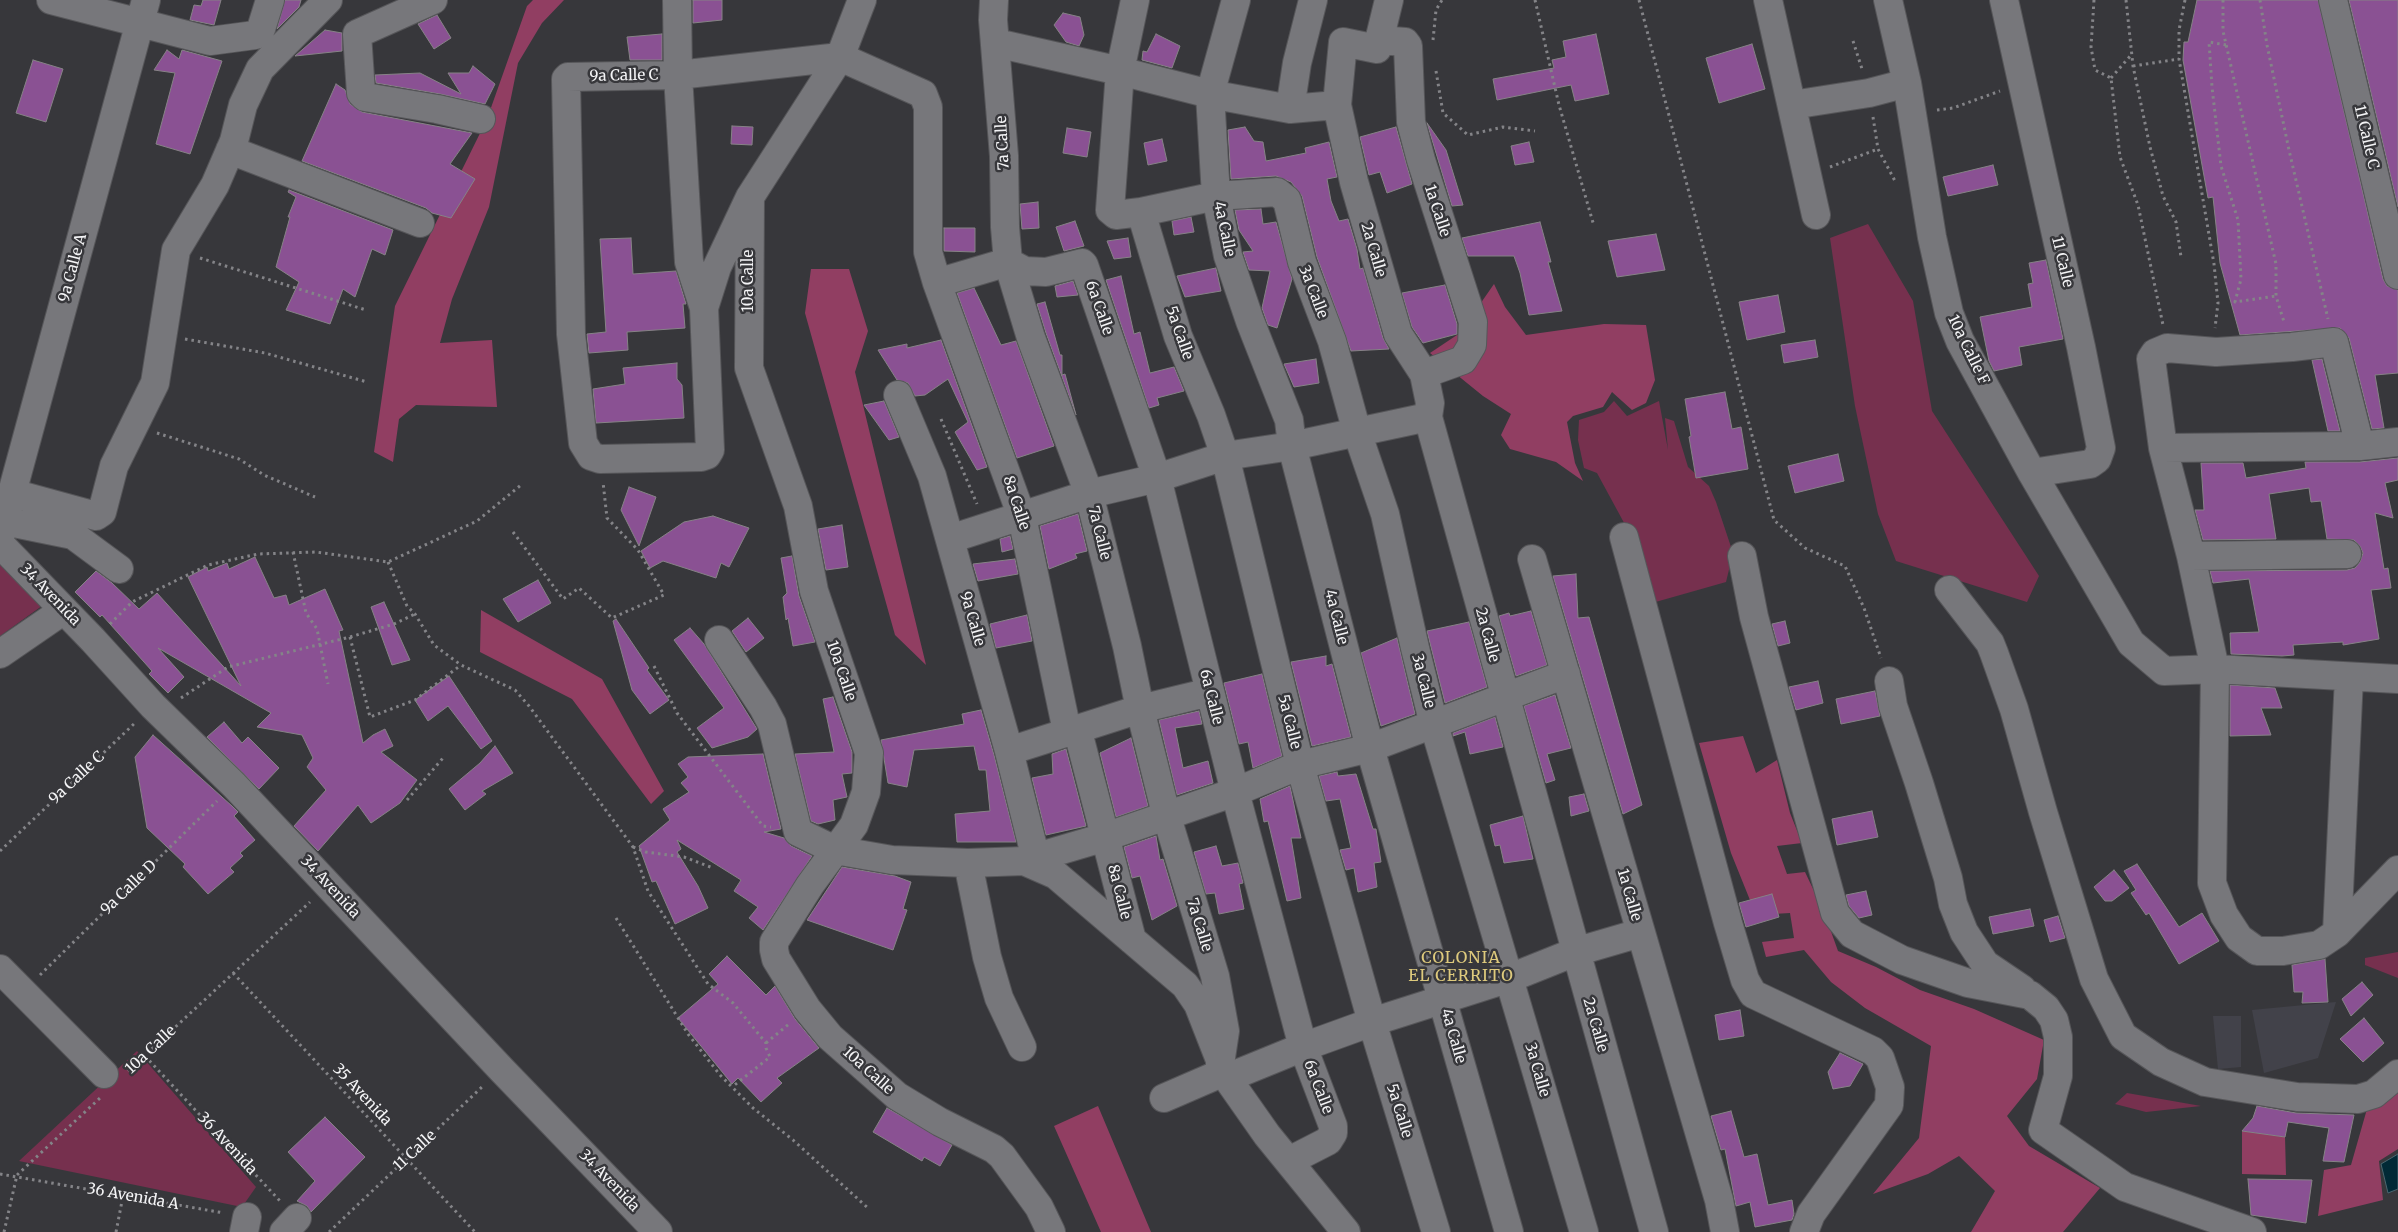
<!DOCTYPE html>
<html>
<head>
<meta charset="utf-8">
<style>
  body { margin:0 }
  canvas { display:block; background:#37373b }
</style>
</head>
<body>
<canvas width="2398" height="1232"></canvas>
<script>
const ctx = document.querySelector('canvas').getContext('2d');
ctx.lineJoin = 'round';
function fillPath(path, color) { ctx.fillStyle = color; ctx.fill(path, 'evenodd'); }
const toPath = rows => new Path2D(rows.map(r => 'M' + r).join(''));
function strokePath(path, color, width, dash) { ctx.strokeStyle = color; ctx.lineWidth = width; ctx.lineCap = dash ? 'butt' : 'round'; ctx.setLineDash(dash || []); ctx.stroke(path); }
function label(font, color, halo, rows, align = 'center') {
  ctx.font = font + ' Merriweather,serif'; ctx.lineWidth = 5; ctx.setLineDash([]); ctx.textBaseline = 'middle'; ctx.strokeStyle = halo; ctx.fillStyle = color; for (const [text, x, y, turn = 0] of rows) {
    ctx.save(); ctx.translate(x, y); ctx.rotate((+turn || 0) * Math.PI / 180); ctx.textAlign = isNaN(turn) ? turn : align; if (halo) ctx.strokeText(text, 0, 0); ctx.fillText(text, 0, 0); ctx.restore();
  }
}
const built = toPath([
  [2336,1002,2318,1058,2264,1073,2252,1010],
  [2213,1016,2241,1016,2241,1067,2218,1069]
]);
const green = toPath([
  [1868,224,1913,301,1932,411,2039,576,2027,602,1896,561,1878,514,1855,406,1830,238],
  [1614,401,1627,416,1659,401,1668,450,1665,418,1674,421,1688,467,1709,486,1716,502,1733,553,1726,582,1652,603,1635,543,1597,473,1584,468,1578,440,1579,420,1604,412],
  [0,563,46,603,0,636],
  [2398,952,2398,978,2365,965,2365,958],
  [137,1051,256,1187,242,1207,19,1161],
  [2127,1093,2201,1106,2146,1112,2115,1104]
]);
const forest = toPath([
  [533,0,564,0,542,23,518,63,489,207,452,299,440,343,492,340,497,407,416,405,399,419,393,462,374,452,395,306,487,119,527,6],
  [811,269,849,269,868,331,855,372,926,665,895,635,805,313],
  [1494,284,1505,307,1526,335,1604,324,1646,325,1655,380,1646,403,1632,410,1612,392,1603,407,1573,416,1567,422,1575,463,1583,481,1556,462,1510,449,1501,435,1511,414,1483,396,1430,353,1460,333],
  [481,610,602,679,664,791,651,804,572,699,480,652],
  [1743,736,1756,773,1777,760,1790,813,1802,843,1777,846,1787,874,1805,872,1824,912,1838,951,1876,967,1920,990,1974,1009,2044,1040,2037,1079,2007,1116,2029,1146,2100,1188,2063,1232,1971,1232,1995,1191,1959,1156,1928,1174,1873,1194,1919,1138,1931,1046,1865,1008,1831,982,1804,950,1766,957,1762,942,1794,938,1790,913,1756,915,1731,853,1699,743],
  [2398,1072,2398,1149,2379,1161,2383,1200,2318,1216,2324,1170,2351,1165,2373,1088],
  [1098,1106,1151,1232,1101,1232,1054,1126],
  [2242,1131,2285,1137,2286,1175,2242,1174]
]);
const water = toPath([
  [2398,1154,2398,1189,2388,1193,2381,1164,2398,1154]
]);
const building = toPath([
  [203,0,221,0,214,25,190,20,194,5,201,6,203,0],
  [285,0,301,0,299,7,277,29,285,0],
  [693,0,722,0,722,20,693,23,693,0],
  [2197,0,2318,0,2383,279,2387,286,2398,290,2398,373,2375,375,2384,428,2372,429,2349,338,2340,328,2240,335,2220,263,2213,197,2208,198,2183,60,2184,42,2188,42,2197,0],
  [2349,0,2398,0,2398,207,2349,0],
  [1063,13,1080,17,1084,35,1079,46,1066,42,1054,25,1063,13],
  [437,15,451,38,434,49,418,24,437,15],
  [325,30,342,33,342,51,295,56,325,30],
  [662,34,662,60,630,60,627,37,662,34],
  [1156,34,1180,46,1172,68,1142,60,1143,51,1147,52,1156,34],
  [1596,34,1609,94,1575,101,1571,85,1497,100,1493,79,1554,68,1552,60,1566,57,1563,41,1596,34],
  [1752,44,1765,89,1719,103,1706,58,1752,44],
  [167,50,179,59,182,50,222,61,190,154,156,144,175,73,154,70,167,50],
  [33,60,63,69,46,122,16,113,33,60],
  [473,66,495,84,485,104,440,94,376,83,375,75,420,73,461,94,448,73,469,73,473,66],
  [336,84,345,90,350,104,362,112,472,133,450,164,475,179,451,218,432,213,426,208,302,161,336,84],
  [1427,123,1446,150,1463,205,1452,206,1427,123],
  [732,126,753,127,752,145,731,144,732,126],
  [1245,127,1254,141,1263,142,1266,161,1306,153,1305,148,1329,142,1337,177,1327,179,1331,201,1339,221,1348,219,1357,249,1360,269,1363,268,1383,338,1389,349,1351,351,1317,257,1302,196,1291,182,1276,176,1231,179,1228,130,1245,127],
  [1396,127,1412,184,1387,193,1380,172,1369,175,1360,137,1396,127],
  [1067,128,1091,132,1087,157,1063,153,1067,128],
  [1162,139,1167,161,1148,165,1144,143,1162,139],
  [1529,142,1534,162,1515,165,1511,146,1529,142],
  [1993,165,1998,185,1948,196,1943,177,1993,165],
  [289,190,393,230,385,255,372,249,355,297,343,289,330,324,286,310,299,282,276,267,290,217,288,217,296,197,288,192,289,190],
  [1038,202,1039,228,1022,229,1020,204,1038,202],
  [1261,209,1263,224,1276,222,1292,279,1277,328,1268,325,1262,308,1270,271,1249,270,1243,252,1253,251,1239,230,1235,210,1261,209],
  [1191,217,1194,232,1174,235,1172,221,1191,217],
  [1075,221,1084,246,1064,251,1056,227,1075,221],
  [1540,222,1551,262,1548,262,1562,311,1529,315,1520,273,1514,256,1468,256,1462,238,1540,222],
  [944,228,975,228,975,252,944,251,944,228],
  [1656,234,1665,270,1617,277,1608,241,1656,234],
  [631,238,633,274,676,271,686,304,683,304,685,328,627,332,628,350,589,353,587,334,606,332,600,239,631,238],
  [1128,238,1131,257,1114,259,1107,241,1128,238],
  [2046,260,2063,339,2019,347,2022,365,1994,371,1989,361,1980,317,2032,307,2028,284,2033,283,2029,263,2046,260],
  [1216,268,1221,291,1185,297,1177,276,1216,268],
  [1121,276,1134,334,1140,332,1150,373,1174,367,1184,391,1157,398,1159,405,1149,408,1106,280,1121,276],
  [1073,281,1078,295,1057,297,1055,286,1073,281],
  [1445,285,1457,324,1457,334,1423,343,1412,327,1402,293,1445,285],
  [974,288,1001,345,1016,341,1054,446,1017,458,957,293,974,288],
  [1778,295,1785,332,1747,340,1739,302,1778,295],
  [1045,302,1060,355,1062,355,1062,375,1065,374,1076,415,1046,333,1037,304,1045,302],
  [941,340,987,467,977,470,955,432,968,422,948,379,925,395,915,396,908,383,897,380,878,350,907,344,907,348,941,340],
  [1815,340,1818,357,1784,363,1781,345,1815,340],
  [1316,359,1319,383,1294,387,1284,364,1316,359],
  [2322,359,2340,431,2328,431,2312,360,2322,359],
  [677,363,677,379,682,385,684,418,596,423,593,389,625,384,623,368,677,363],
  [1725,392,1732,429,1741,427,1748,469,1696,478,1689,437,1691,436,1685,399,1725,392],
  [884,401,899,437,889,440,864,405,884,401],
  [1838,454,1844,481,1795,493,1788,466,1838,454],
  [2398,458,2398,480,2385,483,2393,518,2375,513,2384,569,2388,568,2391,588,2371,590,2379,639,2343,645,2343,642,2293,645,2294,655,2282,656,2231,654,2230,633,2259,632,2249,579,2213,583,2210,571,2347,570,2355,568,2360,562,2363,553,2360,546,2354,540,2327,539,2321,501,2311,502,2309,488,2269,494,2276,539,2203,540,2195,510,2204,510,2201,463,2243,463,2246,478,2306,468,2305,462,2360,462,2398,458],
  [629,487,656,497,639,546,621,510,629,487],
  [1078,514,1087,551,1075,554,1077,558,1049,569,1040,526,1078,514],
  [713,516,749,528,729,567,721,563,716,578,663,561,650,568,641,551,684,522,713,516],
  [842,525,848,567,826,570,818,529,842,525],
  [1010,536,1013,549,1002,552,1000,539,1010,536],
  [792,556,799,596,815,642,793,646,788,618,786,620,783,597,787,593,781,558,792,556],
  [255,557,274,598,286,595,289,605,325,589,343,630,339,631,363,743,373,735,385,729,393,746,381,752,417,780,400,803,371,823,358,805,318,851,294,826,326,790,307,767,313,758,302,735,257,727,271,713,158,648,184,677,168,693,149,674,152,671,102,615,100,617,75,592,96,571,112,583,139,609,157,593,241,686,188,577,207,567,208,571,227,563,229,569,255,557],
  [1015,559,1018,574,978,581,973,564,1015,559],
  [1576,574,1578,618,1589,617,1642,805,1623,814,1553,576,1576,574],
  [538,580,551,603,518,622,503,599,538,580],
  [384,602,410,660,392,665,371,607,384,602],
  [1531,611,1547,665,1516,676,1499,616,1509,613,1510,616,1531,611],
  [1027,615,1032,641,996,648,990,624,1027,615],
  [748,618,764,638,746,652,732,631,748,618],
  [616,619,649,668,647,670,669,700,650,714,632,690,613,621,616,619],
  [1785,621,1790,643,1778,646,1772,624,1785,621],
  [1469,622,1487,687,1445,703,1427,631,1469,622],
  [690,628,704,644,757,729,748,737,712,748,697,728,724,708,674,640,690,628],
  [1397,638,1415,714,1381,726,1361,653,1397,638],
  [1326,656,1326,666,1332,664,1351,737,1312,746,1291,662,1326,656],
  [1262,674,1282,756,1253,768,1248,742,1239,744,1224,683,1262,674],
  [449,676,492,741,481,749,448,706,428,721,415,700,449,676],
  [1818,681,1823,703,1796,710,1789,687,1818,681],
  [2230,685,2275,688,2282,708,2261,708,2271,735,2230,736,2230,685],
  [1875,691,1880,716,1841,724,1836,699,1875,691],
  [1555,695,1571,748,1547,754,1555,780,1546,783,1524,706,1555,695],
  [833,697,852,752,852,773,842,774,847,797,833,800,835,820,818,824,811,821,795,754,834,752,823,699,833,697],
  [981,710,994,755,1016,842,957,842,955,814,990,811,986,770,979,770,974,746,914,750,907,787,888,783,881,740,964,724,962,714,981,710],
  [1199,711,1202,724,1175,728,1183,768,1208,761,1213,783,1177,795,1159,720,1199,711],
  [1495,717,1503,747,1470,754,1465,732,1453,736,1453,733,1495,717],
  [224,722,242,743,248,737,279,768,259,789,207,737,224,722],
  [153,735,232,806,238,812,234,816,255,840,240,853,243,856,230,868,234,872,208,894,183,867,185,864,147,828,135,757,153,735],
  [1131,738,1148,806,1116,817,1100,753,1131,738],
  [495,746,513,773,482,791,486,794,465,810,449,789,480,763,495,746],
  [1066,749,1086,826,1046,835,1032,778,1053,774,1052,754,1066,749],
  [763,754,781,829,764,832,784,838,791,846,812,856,763,930,749,918,758,907,734,891,741,880,677,840,681,849,677,852,698,886,708,908,675,924,656,881,652,882,639,846,670,820,663,809,689,792,681,783,688,777,678,764,688,757,763,754],
  [1337,772,1338,776,1356,774,1373,829,1376,829,1381,862,1374,863,1377,887,1358,892,1354,868,1346,870,1340,850,1351,848,1340,799,1326,801,1319,776,1337,772],
  [1290,786,1301,838,1291,838,1301,898,1287,901,1268,821,1264,822,1260,799,1290,786],
  [1584,794,1589,811,1571,816,1569,797,1584,794],
  [1872,811,1878,837,1837,845,1832,819,1872,811],
  [1523,816,1533,859,1504,863,1500,845,1495,846,1490,825,1523,816],
  [1156,836,1160,860,1163,859,1177,906,1152,920,1140,876,1132,878,1124,847,1156,836],
  [1216,846,1222,866,1238,863,1243,883,1239,884,1244,909,1219,914,1215,893,1206,894,1194,852,1216,846],
  [2137,864,2179,927,2202,913,2219,941,2179,964,2149,913,2146,915,2131,893,2136,890,2124,871,2137,864],
  [842,867,895,876,911,882,903,909,907,910,893,950,807,920,842,867],
  [2114,870,2129,888,2112,901,2105,901,2094,887,2114,870],
  [1866,891,1872,915,1859,918,1849,906,1846,895,1866,891],
  [1772,894,1779,917,1746,927,1739,903,1772,894],
  [2030,909,2034,926,1993,934,1989,917,2030,909],
  [2058,916,2065,938,2050,942,2044,920,2058,916],
  [727,956,766,995,775,986,795,1019,819,1048,777,1078,782,1083,761,1102,738,1078,732,1084,678,1018,718,984,709,974,727,956],
  [2325,959,2328,1002,2302,1003,2303,992,2294,992,2292,965,2325,959],
  [2362,982,2373,995,2351,1016,2342,999,2362,982],
  [1740,1010,1744,1036,1719,1040,1715,1015,1740,1010],
  [2364,1018,2384,1043,2363,1062,2340,1039,2364,1018],
  [1840,1053,1863,1064,1850,1086,1833,1089,1828,1072,1840,1053],
  [2257,1106,2296,1113,2354,1115,2344,1162,2323,1161,2329,1128,2288,1122,2285,1137,2242,1131,2253,1118,2257,1106],
  [887,1108,952,1145,940,1166,924,1157,922,1161,873,1132,887,1108],
  [1731,1111,1744,1157,1757,1154,1768,1205,1792,1200,1794,1214,1792,1220,1755,1227,1750,1202,1736,1206,1725,1149,1721,1150,1711,1116,1731,1111],
  [325,1117,365,1157,311,1212,307,1206,297,1201,315,1181,288,1152,325,1117],
  [2248,1179,2312,1180,2306,1223,2251,1215,2248,1179]
]);
const path = toPath([
  [1535,0,1559,105,1594,226],
  [1639,0,1774,520,1805,548,1845,566,1864,608,1881,658],
  [2094,0,2091,47,2095,70,2111,78,2120,157,2138,205,2163,325],
  [2126,0,2133,66,2150,147,2163,196,2176,222,2181,257],
  [2185,0,2179,30,2179,59,2214,264,2218,303,2215,328],
  [2223,0,2223,31,2276,264,2276,296,2284,322],
  [2260,0,2267,45,2289,150,2328,319],
  [1433,40,1436,10,1442,0],
  [1853,41,1862,69],
  [2226,45,2209,42,2212,87,2221,166,2238,220,2241,279,2235,302,2276,296],
  [2133,66,2179,59],
  [1436,71,1443,113,1468,135,1503,127,1535,131],
  [2111,78,2132,54],
  [1937,110,1953,108,2000,91],
  [1873,117,1878,149,1895,181],
  [1830,167,1878,149],
  [200,258,366,310],
  [185,339,265,353,367,382],
  [941,419,977,504],
  [157,433,239,459,264,475,315,497],
  [513,532,563,599,579,588,612,618,664,595,638,550,607,518,603,482],
  [293,552,306,613,317,629,328,684],
  [388,562,407,606,415,614,434,645,461,665,515,690,529,706,633,847,648,891,708,984,733,1003,766,1043,766,1048,770,1057,732,1087],
  [110,624,132,602,208,565,258,554,316,552,388,562,477,521,521,485],
  [350,637,370,717,415,700,461,665],
  [654,666,677,713,763,826,771,827],
  [181,698,228,667,350,637,394,624,415,614],
  [407,800,443,758],
  [633,847,646,852,684,857,713,868],
  [0,851,136,722],
  [616,918,688,1034,720,1075,753,1108,793,1140,869,1209],
  [233,973,475,1232],
  [40,975,217,801],
  [766,1043,789,1024],
  [145,1056,280,1201],
  [128,1071,310,902],
  [0,1174,224,1213],
  [4,1232,17,1175,100,1098],
  [116,1232,123,1196],
  [329,1232,483,1086]
]);
const minor = toPath([
  [51,0,210,41,255,35,261,29,270,0],
  [433,0,357,34,361,93,365,97,437,109,481,119],
  [677,0,678,75,689,262,704,308],
  [862,0,840,57,750,197,749,368,798,506,814,591,869,753,866,792,854,825,810,885,774,942,774,950,776,959,807,1009,830,1037,897,1096,940,1122,994,1149,1002,1156,1039,1207,1051,1232],
  [994,0,993,20,1004,156,1005,227,1008,262,1031,338,1089,494,1127,646,1140,709,1166,814,1215,976,1225,1031,1220,1064],
  [1135,0,1120,71,1110,210,1116,215,1141,212,1216,196,1277,192,1287,200,1302,262,1332,341,1357,432,1385,514,1415,648,1434,725,1584,1232],
  [1236,0,1210,94,1216,196,1228,256,1250,321,1289,420,1292,446,1370,748,1509,1232],
  [1389,0,1377,49,1343,42,1337,105,1354,182,1398,334,1424,374,1430,403,1428,417,1654,1232],
  [1768,0,1816,215],
  [1888,0,1907,83,1932,237,1949,313,1960,341,2032,473,2131,643,2164,671,2215,669,2398,679],
  [2004,0,2081,347,2101,448,2097,459,2090,464,2032,473],
  [2333,0,2398,275],
  [1380,40,1405,42,1408,46,1411,122,1421,160,1473,322,1472,345,1463,360,1424,374],
  [996,43,1120,71,1210,94,1290,109,1337,105],
  [1792,105,1869,93,1907,83],
  [1290,109,1297,63,1313,0],
  [230,150,420,223],
  [750,197,717,267,704,308,710,450,707,455,701,457,600,459,591,456,583,443,571,334,566,79,568,77,678,75,840,57,923,94,928,107,928,252,937,283,1008,262,1025,271,1046,272,1082,263,1084,265,1157,478,1235,792,1303,1047,1333,1126,1333,1133,1328,1141,1289,1161],
  [1141,212,1178,336,1211,415,1225,456,1300,765,1372,1022,1436,1232],
  [937,283,1022,517,1067,731],
  [898,395,932,476,1009,751,1033,847],
  [2360,446,2334,342,2292,347,2216,352,2167,348,2155,353,2151,359,2163,448,2191,556,2215,669,2212,883,2224,915,2239,938,2257,951,2283,951,2319,945,2337,933,2398,870],
  [2163,448,2360,446,2398,442],
  [12,493,96,516,102,512,114,466,155,383,176,250,215,185,234,141,243,105,260,69,328,0],
  [4,521,73,535,119,569],
  [0,537,146,0],
  [1624,537,1728,923,1745,980,1753,994,1873,1051,1880,1058,1890,1087,1889,1105,1811,1214,1804,1232],
  [950,539,1089,494,1157,478,1225,456,1292,446,1428,417],
  [0,544,93,640,153,706,234,785,501,1069,658,1232],
  [1742,556,1754,617,1835,913,1852,934,1902,960,1968,983,2030,995,2046,1008,2054,1020,2058,1037,2058,1076,2043,1130,2125,1187,2252,1232],
  [2191,556,2347,554],
  [1532,559,1719,1200,1725,1232],
  [1949,590,1990,643,1994,653,2014,709,2043,812,2094,979,2123,1036,2161,1062,2205,1082,2297,1097,2358,1099,2374,1094,2398,1074],
  [719,640,763,707,772,724,798,832,835,850,892,860,968,863,1024,861,1056,875,1185,985,1198,1004,1227,1078,1267,1135,1346,1232],
  [0,654,64,610],
  [1889,681,1893,706,1919,783,1948,878,1953,904,1964,932,1985,964,2022,989],
  [1077,728,1132,940],
  [1009,751,1140,709,1210,692],
  [1024,861,1105,837,1235,792,1300,765,1370,748,1566,674],
  [968,863,987,957,999,998,1022,1047],
  [2337,933,2349,677],
  [0,969,104,1074],
  [1227,1078,1303,1047,1372,1022,1510,978,1575,952,1640,933],
  [1164,1098,1224,1072],
  [244,1232,247,1217],
  [284,1232,297,1218]
]);
const streetNames = [
  ["9a Calle C",624,76,-1],
  ["11 Calle C",2366,137,77],
  ["7a Calle",1003,143,-93],
  ["1a Calle",1437,211,72],
  ["4a Calle",1224,229,78],
  ["2a Calle",1373,250,74],
  ["11 Calle",2062,262,77],
  ["9a Calle A",73,268,-75],
  ["10a Calle",749,281,-90],
  ["3a Calle",1313,292,69],
  ["6a Calle",1099,308,71],
  ["5a Calle",1179,333,71],
  ["10a Calle F",1968,350,64],
  ["8a Calle",1016,503,72],
  ["7a Calle",1099,533,76],
  ["34 Avenida",50,595,46],
  ["4a Calle",1336,617,76],
  ["9a Calle",972,619,74],
  ["2a Calle",1487,635,75],
  ["10a Calle",841,671,71],
  ["3a Calle",1423,681,76],
  ["6a Calle",1211,697,76],
  ["5a Calle",1289,722,76],
  ["9a Calle C",77,778,-43],
  ["34 Avenida",330,887,47],
  ["9a Calle D",129,888,-44],
  ["8a Calle",1119,892,76],
  ["1a Calle",1629,895,74],
  ["7a Calle",1199,925,73],
  ["2a Calle",1595,1025,74],
  ["4a Calle",1453,1036,74],
  ["10a Calle",151,1050,-43],
  ["3a Calle",1537,1070,74],
  ["10a Calle",868,1071,42],
  ["6a Calle",1318,1087,69],
  ["35 Avenida",362,1095,47],
  ["5a Calle",1399,1111,73],
  ["36 Avenida",227,1144,47],
  ["11 Calle",415,1151,-43],
  ["34 Avenida",609,1181,46],
  ["36 Avenida A",133,1197,10]
];
const neighbourhoodNames = [
  ["COLONIA",1461,958],
  ["EL CERRITO",1461,976]
];
fillPath(built, '#42424a');
fillPath(green, '#76304e');
fillPath(forest, '#913e62');
fillPath(water, '#012a36');
strokePath(water, '#4a6770', 1);
fillPath(building, '#8a5193');
strokePath(building, '#868286', 1);
strokePath(minor, '#565659', 30);
strokePath(path, '#848488', 3, [2.5, 4]);
strokePath(minor, '#77777b', 28);
label('15px', '#f4f4f6', '#37373b', streetNames);
ctx.letterSpacing = '1px';
label('16px', '#deca7d', '#37373b', neighbourhoodNames);
ctx.letterSpacing = '0px';
</script>
</body>
</html>
